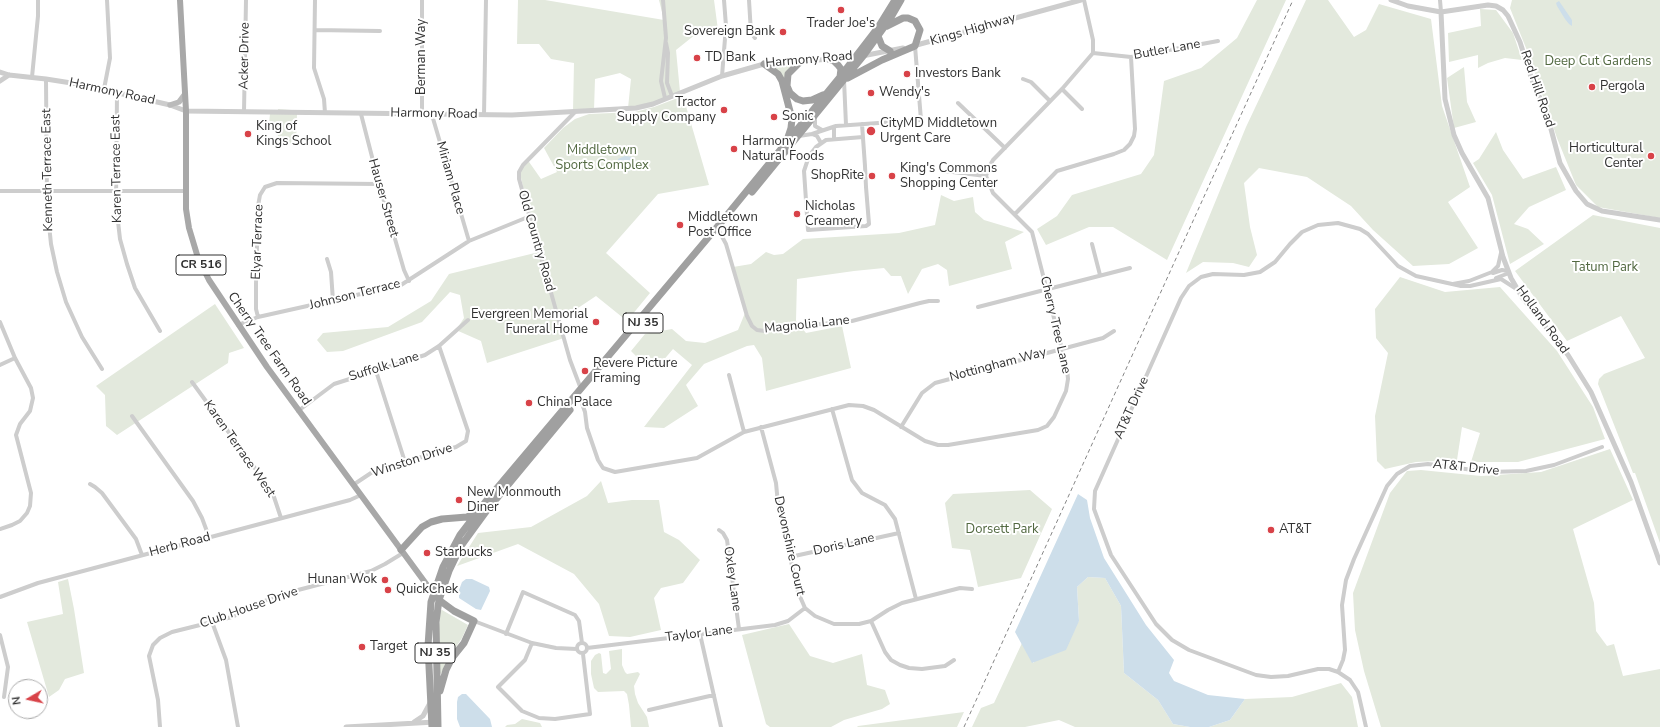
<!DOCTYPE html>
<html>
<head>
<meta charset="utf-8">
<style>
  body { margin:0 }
  #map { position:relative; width:1660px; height:727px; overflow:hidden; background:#fff; font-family:"Nunito Sans",sans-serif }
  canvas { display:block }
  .north { position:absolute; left:8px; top:679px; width:40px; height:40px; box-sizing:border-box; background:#fff; border:1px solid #acacac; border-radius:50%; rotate:261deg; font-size:11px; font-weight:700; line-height:16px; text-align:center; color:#303030 }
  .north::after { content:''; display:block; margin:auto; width:14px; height:18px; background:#d84248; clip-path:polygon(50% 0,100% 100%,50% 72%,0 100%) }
</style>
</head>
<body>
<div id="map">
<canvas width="1660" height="727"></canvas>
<div class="north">N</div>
</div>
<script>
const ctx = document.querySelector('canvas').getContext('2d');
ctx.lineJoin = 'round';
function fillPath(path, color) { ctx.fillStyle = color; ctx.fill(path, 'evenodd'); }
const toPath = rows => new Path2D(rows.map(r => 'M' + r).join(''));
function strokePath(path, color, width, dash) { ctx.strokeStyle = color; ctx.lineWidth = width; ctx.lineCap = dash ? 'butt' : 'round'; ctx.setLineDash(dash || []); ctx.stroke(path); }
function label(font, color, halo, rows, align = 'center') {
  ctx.font = font + ' "Nunito Sans",sans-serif'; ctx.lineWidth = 4; ctx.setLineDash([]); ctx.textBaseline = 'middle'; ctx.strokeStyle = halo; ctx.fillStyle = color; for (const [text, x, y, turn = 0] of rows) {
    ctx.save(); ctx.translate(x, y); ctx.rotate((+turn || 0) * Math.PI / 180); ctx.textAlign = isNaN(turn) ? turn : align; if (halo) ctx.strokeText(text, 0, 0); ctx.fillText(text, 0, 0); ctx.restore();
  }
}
const green = toPath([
  [518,0,545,0,664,20,659,0,714,0,718,30,696,34,676,50,680,92,638,108,628,108,631,79,620,73,595,79,594,110,573,111,574,63,551,59,539,44,517,44],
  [1257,0,1286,0,1167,260,1113,227,1089,227,1046,245,1037,229,1057,216,1072,195,1141,174,1154,155,1164,81,1201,68,1237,38],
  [1306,0,1328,0,1354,37,1366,30,1379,4,1431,19,1442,106,1470,187,1448,202,1478,248,1449,264,1413,266,1373,230,1351,206,1307,177,1259,168,1244,183,1250,227,1257,255,1249,267,1233,263,1203,262,1186,273,1246,127],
  [1512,0,1660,0,1660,218,1598,207,1576,185,1557,138,1528,53,1510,8],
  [1480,9,1496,10,1513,33,1522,60,1505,58,1488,63,1478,68,1478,55,1449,62,1448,33,1481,26],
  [793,65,784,84,774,67],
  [1464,67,1467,102,1476,122,1454,128,1447,78],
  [683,96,709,185,658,194,606,253,650,293,627,321,596,296,560,320,564,338,487,363,481,341,456,330,464,318,460,295,450,292,422,322,343,351,327,352,317,340,323,333,388,327,431,301,449,274,539,252,519,170,527,159,541,179,557,172,544,148,563,128,575,119,589,114,635,112,654,107],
  [278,109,291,110,291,114,297,114,296,143,277,144,279,124,269,124,270,114,278,114],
  [1496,132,1503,150,1523,179,1556,167,1566,190,1529,207,1514,224,1528,229,1544,244,1510,264,1492,195,1473,163,1479,159],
  [941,195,954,201,973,197,975,212,984,220,1024,232,1005,242,1012,269,949,286,947,270,938,264,922,269,908,294,901,276,891,276,884,268,854,271,797,279,796,321,806,333,842,326,851,368,766,391,762,358,754,345,747,346,704,364,686,385,698,406,664,428,644,427,692,365,673,349,656,369,649,355,637,357,631,351,645,334,672,329,686,341,705,343,738,330,745,313,733,267,751,264,766,252,774,255,783,254,803,239,899,233,935,225],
  [1593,215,1660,228,1660,543,1635,473,1633,473,1598,384,1599,379,1604,374,1645,358,1621,316,1567,341,1515,271],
  [1400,277,1445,292,1500,287,1557,351,1593,407,1605,439,1518,462,1471,462,1480,433,1462,427,1457,460,1416,462,1385,469,1377,461,1375,416,1388,353,1376,338,1375,309],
  [215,304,244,348,229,353,228,363,117,435,106,426,105,395,96,386],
  [1610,449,1633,500,1573,529,1594,603,1596,631,1607,646,1614,644,1623,676,1660,669,1660,727,1381,727,1364,671,1355,630,1353,593,1390,493,1407,471,1421,470,1481,476,1541,472],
  [601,481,608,503,632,500,659,500,664,532,679,540,700,560,683,583,661,588,654,598,661,630,630,637,609,636,599,604,574,574,518,544,457,566,478,533,531,527,587,496],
  [1030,490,1052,509,1021,578,978,587,970,550,952,548,945,503,953,494],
  [1088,577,1105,578,1121,606,1124,673,1158,700,1173,724,1190,727,1075,727,1059,720,1025,727,972,727,981,708,994,703,1022,643,1033,663,1079,621,1077,587],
  [68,579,74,609,84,673,65,679,59,690,49,697,27,622,63,614,58,582],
  [442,610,468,625,462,638,446,662,441,674,440,673,438,645,440,611],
  [789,624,810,656,833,663,862,654,867,685,885,690,890,704,882,709,844,720,831,727,770,727,766,724,742,635],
  [622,649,622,665,625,672,627,674,638,672,640,674,634,686,635,694,638,703,647,717,649,727,631,727,629,705,627,694,624,691,598,692,594,688,591,674,591,661,595,655,599,653,601,654,603,673,606,674,611,669,609,651],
  [1341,683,1352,697,1358,727,1209,727,1230,720,1245,699,1292,697],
  [964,712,957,727,857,727,858,726],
  [522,719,540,723,542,727,505,727,507,725,515,724]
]);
const water = toPath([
  [1559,1,1572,20,1572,26,1569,24,1565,19,1557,6,1556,3],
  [625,156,632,157,633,164,631,165,630,171,623,172,622,166,619,166,618,159],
  [1078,494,1087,500,1090,518,1104,558,1146,625,1174,660,1169,673,1174,681,1208,695,1245,699,1230,720,1209,727,1190,727,1173,724,1158,700,1124,673,1121,606,1105,578,1088,577,1077,587,1079,621,1066,650,1032,663,1015,632],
  [466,579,472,579,489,587,490,591,481,610,476,609,459,598,459,590,462,582],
  [462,694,466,694,490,719,492,727,460,727,457,719,457,702,458,697]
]);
const minor = toPath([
  [315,0,314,68,324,99,325,113],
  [663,0,666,38,661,81,665,98],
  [749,0,751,33,755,38],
  [1440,0,1441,12],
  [315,30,380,31],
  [666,43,668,53,667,83,672,96],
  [1093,53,1131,57,1218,41],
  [722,76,726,26,724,0],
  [32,77,38,16,38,0],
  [46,79,47,205,51,244,57,272,66,302,82,337,102,369],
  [1023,79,1031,82,1050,101],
  [844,80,846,125],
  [104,89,110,58,107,0],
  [1062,89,1082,109],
  [117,93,116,204,120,239,127,264,135,288,160,331],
  [958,103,1005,148],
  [244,112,246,0],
  [575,112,523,165,519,172,519,179,570,360,581,389],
  [361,114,379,184,404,270,409,281],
  [422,114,422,0],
  [432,115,469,241],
  [484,115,486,0],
  [815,118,815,126,822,130],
  [862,124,865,166,866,187,869,224,866,226,808,230,804,171,809,156,816,147,826,140,863,137],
  [834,127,834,139],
  [812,134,817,136,821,143],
  [799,136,812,134,836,126,921,120,915,46],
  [784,153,792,152,807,159],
  [944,171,986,176],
  [0,191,185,191],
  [1015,214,1057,171,1114,154,1124,150,1130,144,1134,136,1135,129,1131,57],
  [719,231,726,244,747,316,752,326,757,330,765,331,780,328,852,321,920,303,929,301,938,301],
  [1092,244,1100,275],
  [327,259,331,272,333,301],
  [1493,273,1502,270,1508,271],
  [1496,278,1509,273],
  [1453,284,1469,281,1492,272,1498,266,1501,253],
  [978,307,1130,268],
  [258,317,256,309,256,284,258,206,260,195,265,187,277,183,379,184],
  [0,322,15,358,31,388,33,398,30,411,20,424,16,435,31,493,30,506,27,513,20,521,12,525,0,529],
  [238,325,258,317,401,285,469,241,528,217],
  [0,365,15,358],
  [376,371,405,462],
  [729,375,744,432],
  [192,382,265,482,274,497,281,518],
  [580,398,585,412,587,428,598,460,603,468,615,472,697,458,744,432,849,405,863,406,874,410,925,441,938,445,948,445,1038,430,1047,426,1054,417,1066,391,1068,379,1067,369,1032,232,993,193,986,176,989,167,993,160,1062,89,1093,53,1093,40,1084,0],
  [832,409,852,480,862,493,885,505,895,519,916,599],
  [298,411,334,384,425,355,439,346,468,320],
  [132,416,193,501,202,518,209,537],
  [761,427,776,483,778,504,798,592,805,608,815,616,834,624,859,624,871,621,888,610,902,603,960,588,972,589],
  [901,427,922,393,935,383,1103,338,1114,331],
  [90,484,95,487,102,493,136,539,142,555],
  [353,485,374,471,456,447,466,441,468,431,439,346],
  [719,530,723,533,727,540,739,629],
  [790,557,899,533],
  [0,597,38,583,350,500,361,495],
  [474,621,532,643,556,648,577,649],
  [871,621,885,652,891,660,900,665,909,668,922,669,945,666,954,660],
  [212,622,226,660,238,727],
  [506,634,523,592,575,615,579,621,582,643],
  [700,634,721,727],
  [0,635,8,667,4,697],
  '577 648a5 5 0 1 1 10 0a5 5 0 1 1-10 0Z',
  [532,643,525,660,498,687,522,711,539,718,555,719,590,714,583,654],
  [587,648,775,625,788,621,805,608],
  [1338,672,1343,660,1345,650,1342,605,1346,580,1354,559,1387,486,1397,474,1410,466,1428,464,1488,472,1526,471,1554,465,1602,447],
  [649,710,714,695],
  [160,727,158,700,149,656,153,645,160,638,172,632,232,617,275,596,371,571,385,564,403,553],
  [1366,727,1358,692,1350,680,1338,672,1329,669,1318,669,1288,676,1271,677,1256,675,1189,650,1172,640,1156,624,1111,555,1094,509,1095,491,1181,298,1189,286,1201,277,1213,274,1244,275,1260,272,1275,262,1290,244,1302,232,1318,225,1338,223,1360,229,1368,234,1398,266,1416,276,1461,286,1470,286,1501,279,1518,290]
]);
const tertiary = toPath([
  [1391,0,1408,6,1441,12,1488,5,1496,6,1503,10,1508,16,1520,42,1532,80,1547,114,1560,163,1576,191,1587,204,1602,211,1660,220],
  [1441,12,1445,99,1454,135,1462,153,1488,198,1503,257,1511,278,1522,297,1568,355,1591,392,1631,482,1660,563],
  [913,46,1081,0],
  [0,72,9,75,46,79,84,85,170,105,186,111,512,115,636,108,653,104,722,76,764,64,857,57,903,48],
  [0,81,9,75],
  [414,722,423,716,430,703],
  [346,727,435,722]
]);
const secondary = toPath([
  [170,105,179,102,185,94]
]);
const primary = toPath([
  [180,0,186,111,186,209,189,228,198,258,209,280,267,367,435,596]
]);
const trunk = toPath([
  [878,36,882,46,890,51],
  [828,59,834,61,838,65,841,69,840,77],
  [801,61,788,74,787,86,790,93,797,99,803,101,812,100,823,95],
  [764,64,778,74,782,81,792,119,791,128,788,137],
  [848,78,882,60,915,46,920,30,915,21,908,18,903,18,887,26],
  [752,192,864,55,890,19,901,0],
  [401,550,422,527,431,522,442,519,467,517,478,512],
  [439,600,454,611,474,621,464,643,452,658,446,670,440,691],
  [432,727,428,646,431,602,443,567,460,535,487,500,723,220,840,77,877,29,895,0],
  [438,727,436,622,439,600,449,571,461,546,488,509,570,410]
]);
const rail = toPath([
  [964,727,1293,0]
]);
const markers = [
  [841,10,4,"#d84248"],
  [783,32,4,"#d84248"],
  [697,58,4,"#d84248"],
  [907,74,4,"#d84248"],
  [1592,87,4,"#d84248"],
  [871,93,4,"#d84248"],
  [724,110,4,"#d84248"],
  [774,117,4,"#d84248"],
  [871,131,5,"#d84248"],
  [248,134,4,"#d84248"],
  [734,149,4,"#d84248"],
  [1651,156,4,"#d84248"],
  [872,176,4,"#d84248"],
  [892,176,4,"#d84248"],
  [797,214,4,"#d84248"],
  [680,225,4,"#d84248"],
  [596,322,4,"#d84248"],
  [585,371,4,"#d84248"],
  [529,403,4,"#d84248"],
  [459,500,4,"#d84248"],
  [1271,530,4,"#d84248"],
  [427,553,4,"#d84248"],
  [385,580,4,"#d84248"],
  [388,590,4,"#d84248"],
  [362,647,4,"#d84248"]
];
const shields = [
  [201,265,50],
  [643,323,40],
  [435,653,40]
];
const shieldNames = [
  ["CR 516",201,265],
  ["NJ 35",643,323],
  ["NJ 35",435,653]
];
const poiNames = [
  ["Trader Joe's",841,24,"center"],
  ["Sovereign Bank",775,32,"right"],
  ["TD Bank",705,58],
  ["Investors Bank",915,74],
  ["Pergola",1600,87],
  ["Wendy's",879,93],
  ["Tractor",716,103,"right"],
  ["Supply Company",716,118,"right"],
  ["Sonic",782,117],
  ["CityMD Middletown",880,124],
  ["Urgent Care",880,139],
  ["King of",256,127],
  ["Kings School",256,142],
  ["Harmony",742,142],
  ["Natural Foods",742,157],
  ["Horticultural",1643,149,"right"],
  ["Center",1643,164,"right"],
  ["King's Commons",900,169],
  ["Shopping Center",900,184],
  ["ShopRite",864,176,"right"],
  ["Nicholas",805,207],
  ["Creamery",805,222],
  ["Middletown",688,218],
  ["Post Office",688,233],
  ["Evergreen Memorial",588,315,"right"],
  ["Funeral Home",588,330,"right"],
  ["Revere Picture",593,364],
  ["Framing",593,379],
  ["China Palace",537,403],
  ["New Monmouth",467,493],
  ["Diner",467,508],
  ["AT&T",1279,530],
  ["Starbucks",435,553],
  ["Hunan Wok",377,580,"right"],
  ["QuickChek",396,590],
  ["Target",370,647]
];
const streetNames = [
  ["Kings Highway",973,30,-16],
  ["Butler Lane",1167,50,-10],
  ["Acker Drive",245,56,-89],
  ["Berman Way",422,57,-90],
  ["Harmony Road",809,60,-5],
  ["Red Hill Road",1537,89,71],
  ["Harmony Road",112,92,12],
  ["Harmony Road",434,114,1],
  ["Karen Terrace East",117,169,-91],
  ["Kenneth Terrace East",48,170,-91],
  ["Miriam Place",450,178,74],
  ["Hauser Street",383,198,74],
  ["Old Country Road",536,241,74],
  ["Elyar Terrace",258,242,-88],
  ["Johnson Terrace",355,295,-14],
  ["Holland Road",1542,320,54],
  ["Magnolia Lane",807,325,-6],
  ["Cherry Tree Lane",1055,325,77],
  ["Cherry Tree Farm Road",269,349,55],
  ["Nottingham Way",998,365,-15],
  ["Suffolk Lane",384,367,-17],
  ["AT&T Drive",1132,408,-66],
  ["Karen Terrace West",239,449,55],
  ["Winston Drive",412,461,-18],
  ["AT&T Drive",1466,468,6],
  ["Herb Road",180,545,-15],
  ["Doris Lane",844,545,-13],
  ["Devonshire Court",789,546,77],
  ["Oxley Lane",732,579,82],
  ["Club House Drive",249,608,-19],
  ["Taylor Lane",699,634,-7]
];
const parkNames = [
  ["Deep Cut Gardens",1598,62],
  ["Middletown",602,151],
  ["Sports Complex",602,166],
  ["Tatum Park",1605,268],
  ["Dorsett Park",1002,530]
];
fillPath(green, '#e3e9dd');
fillPath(water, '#cddeea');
strokePath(minor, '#cdcdcd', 4);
strokePath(tertiary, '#cdcdcd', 5);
strokePath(secondary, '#bababa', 5.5);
strokePath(primary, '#a8a8a8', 6);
strokePath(trunk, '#a0a0a0', 7);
strokePath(rail, '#858585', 1, [4, 3]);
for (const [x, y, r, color] of markers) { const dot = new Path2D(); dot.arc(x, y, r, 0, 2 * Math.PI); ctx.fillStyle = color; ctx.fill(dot); strokePath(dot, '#fff', 1.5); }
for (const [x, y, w] of shields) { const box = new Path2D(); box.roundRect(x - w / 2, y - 10, w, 20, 3); ctx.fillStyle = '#fff'; ctx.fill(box); strokePath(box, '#303030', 1); }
label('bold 12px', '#303030', null, shieldNames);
label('13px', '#303030', '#fff', poiNames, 'left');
label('13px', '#303030', '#fff', streetNames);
label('13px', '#526941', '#fff', parkNames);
</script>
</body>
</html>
